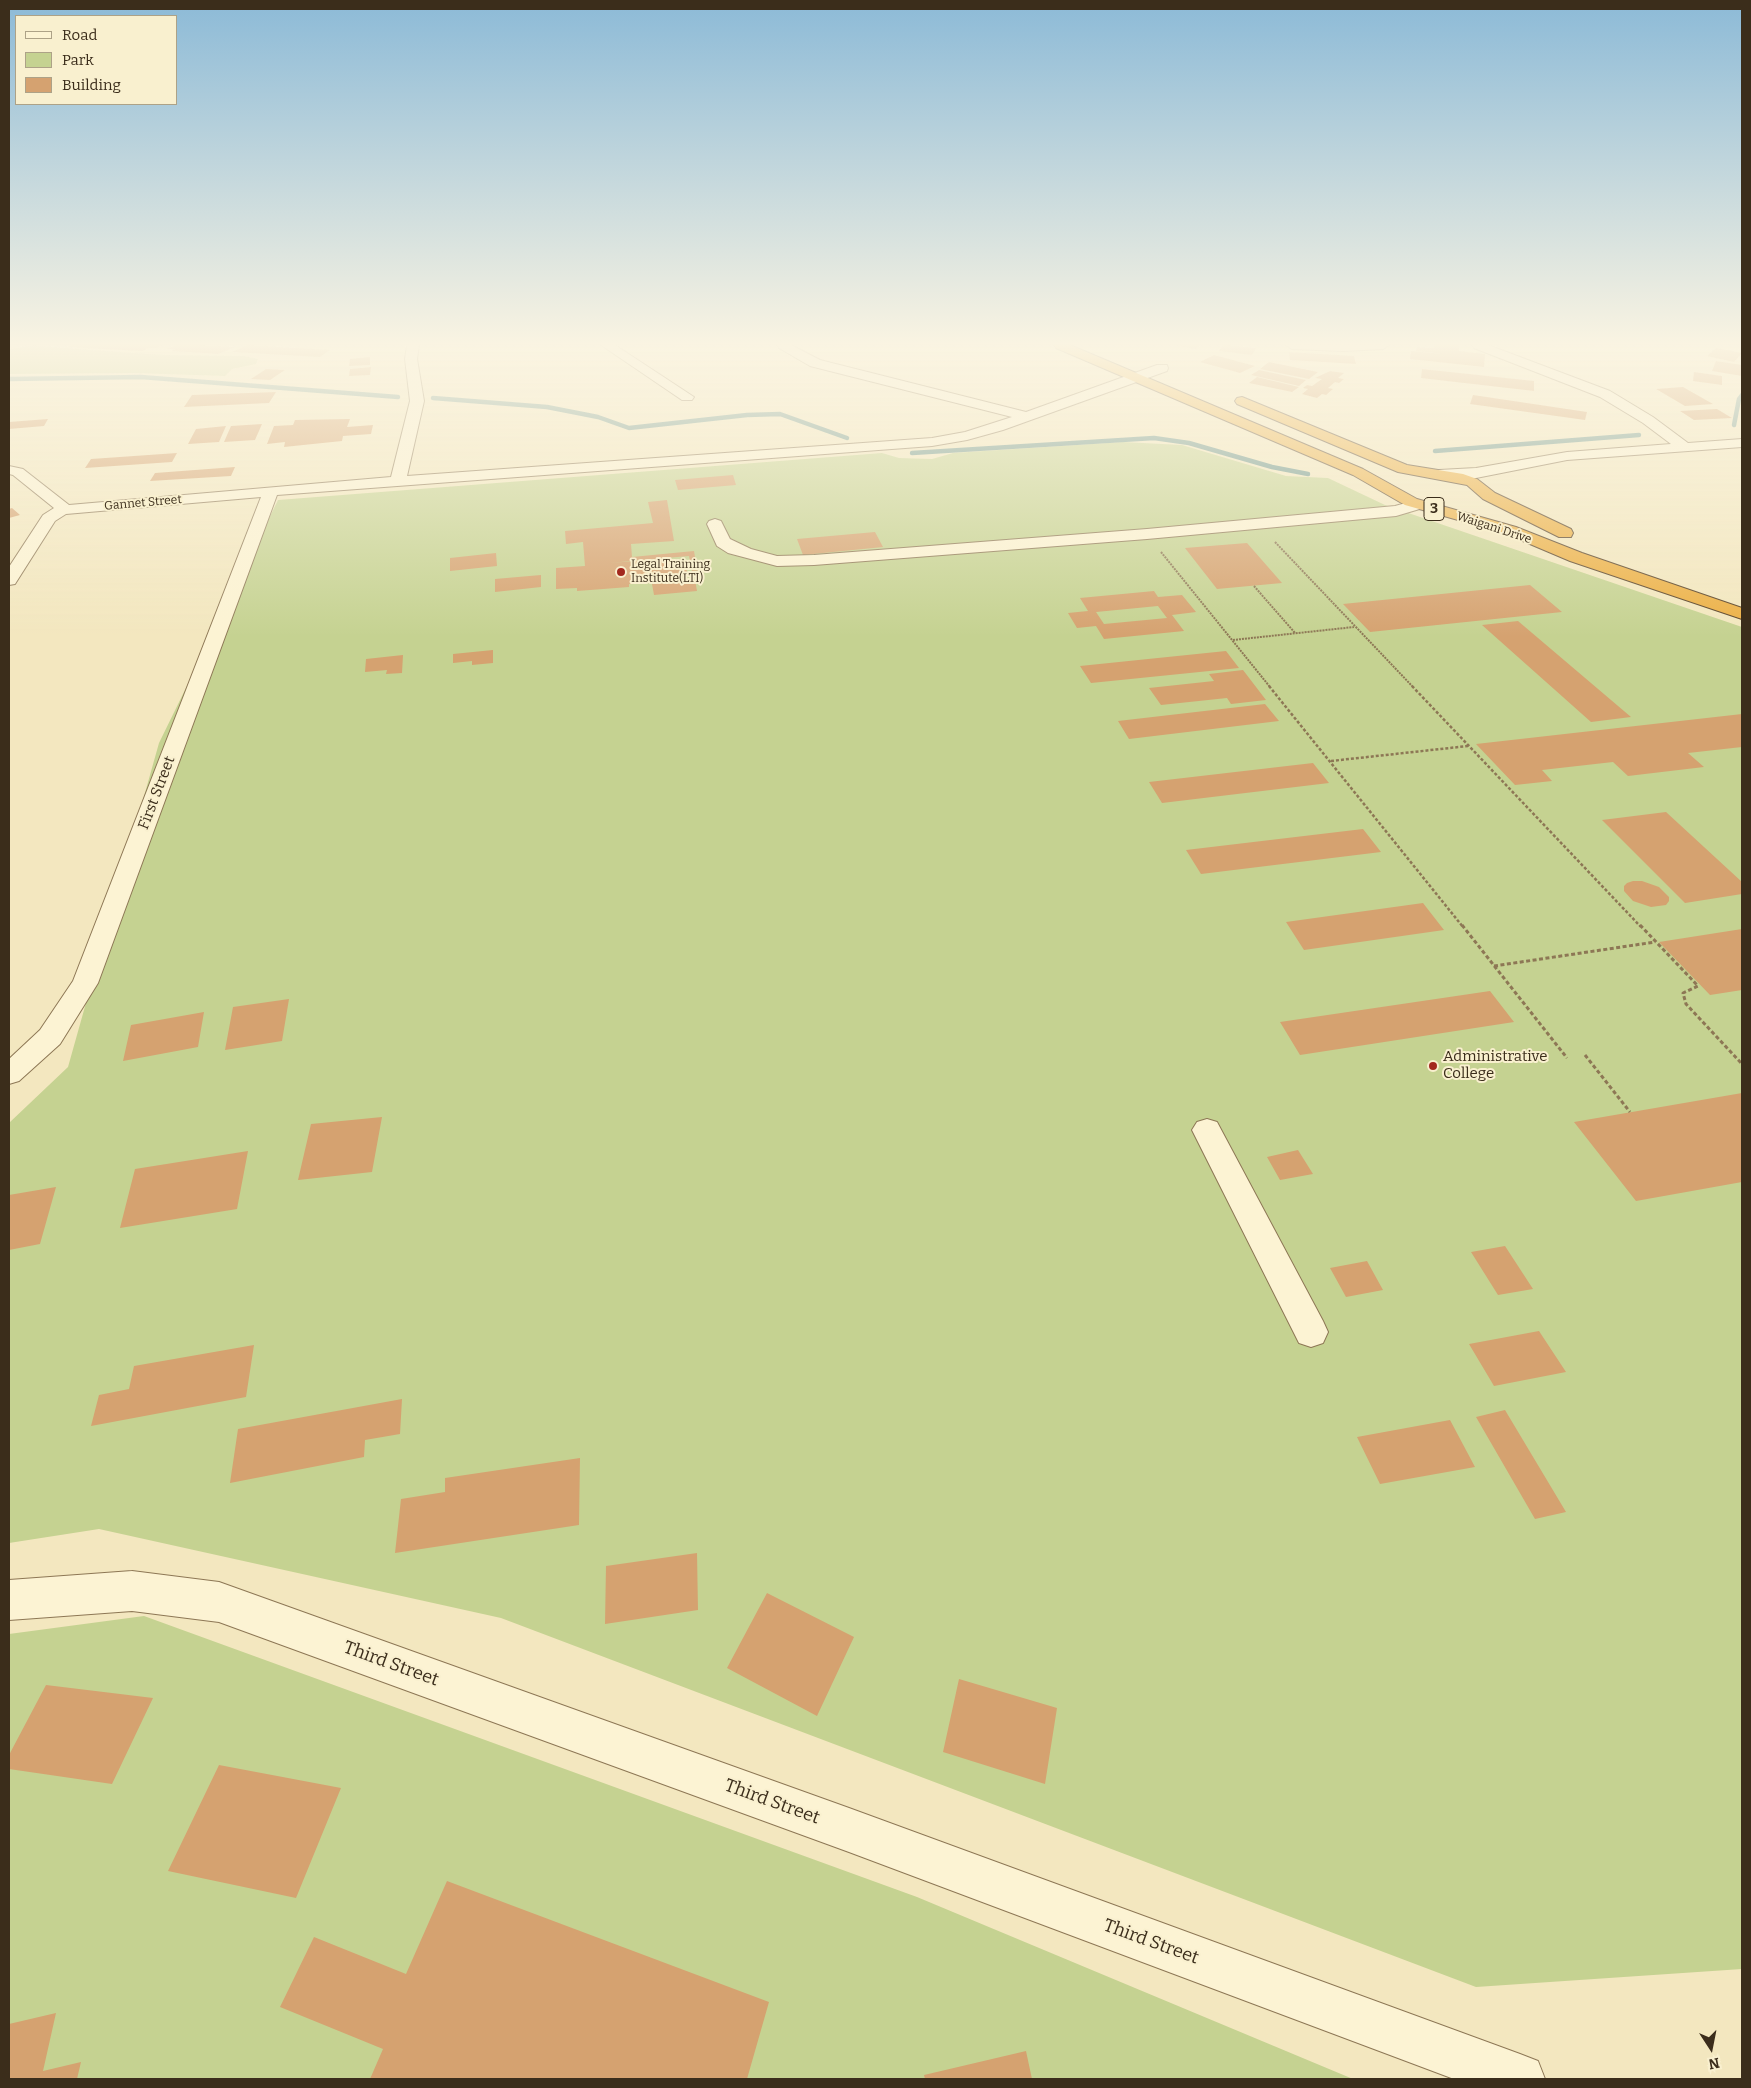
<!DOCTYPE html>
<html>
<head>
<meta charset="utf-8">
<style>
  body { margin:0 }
  #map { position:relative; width:1751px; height:2088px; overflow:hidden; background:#f3e7bf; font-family:Bitter,serif }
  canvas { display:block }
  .frame { position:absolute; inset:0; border:10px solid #3b2d1b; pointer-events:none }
  .legend { position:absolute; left:15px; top:15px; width:162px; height:90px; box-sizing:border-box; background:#f9f0cf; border:1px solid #ada287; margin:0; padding:6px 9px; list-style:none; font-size:15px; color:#3b2d1b }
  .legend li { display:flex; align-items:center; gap:10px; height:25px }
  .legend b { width:25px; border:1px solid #ada287 }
  .north { position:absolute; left:1686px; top:2023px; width:50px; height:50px; -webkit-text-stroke:4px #f9f0cf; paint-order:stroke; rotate:169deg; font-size:14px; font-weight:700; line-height:20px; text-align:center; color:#3b2d1b }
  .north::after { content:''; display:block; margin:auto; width:18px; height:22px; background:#3b2d1b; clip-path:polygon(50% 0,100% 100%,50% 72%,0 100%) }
</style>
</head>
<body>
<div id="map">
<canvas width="1751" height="2088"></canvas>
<div class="frame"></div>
<ul class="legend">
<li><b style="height:6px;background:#fcf3d3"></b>Road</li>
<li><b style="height:14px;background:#c5d291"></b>Park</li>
<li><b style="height:14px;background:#d5a270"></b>Building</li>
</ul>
<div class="north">N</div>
</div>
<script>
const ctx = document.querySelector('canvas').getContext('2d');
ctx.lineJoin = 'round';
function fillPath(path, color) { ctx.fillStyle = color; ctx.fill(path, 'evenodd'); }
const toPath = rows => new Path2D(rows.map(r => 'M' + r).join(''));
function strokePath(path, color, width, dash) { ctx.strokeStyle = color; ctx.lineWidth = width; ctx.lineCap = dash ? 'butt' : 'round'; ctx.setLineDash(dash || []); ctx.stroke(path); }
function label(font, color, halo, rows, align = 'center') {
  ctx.font = font + ' Bitter,serif'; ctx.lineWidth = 4; ctx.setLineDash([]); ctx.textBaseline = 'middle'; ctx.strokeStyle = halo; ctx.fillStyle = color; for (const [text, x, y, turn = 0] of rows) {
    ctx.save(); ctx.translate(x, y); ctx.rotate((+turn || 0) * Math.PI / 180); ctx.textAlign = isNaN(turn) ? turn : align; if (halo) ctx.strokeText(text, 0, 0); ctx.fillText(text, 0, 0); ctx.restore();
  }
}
const green = toPath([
  [32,345,89,350,166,355,244,356,258,359,256,364,232,369,225,376,134,373,9,374,9,349],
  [1123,442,1182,445,1286,476,1328,478,1385,505,1742,627,1742,1969,1476,1987,501,1618,99,1529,9,1543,9,1123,68,1067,159,743,278,500,882,453,899,458,932,459,953,453],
  [144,1616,917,1897,1353,2079,9,2079,9,1634]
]);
const stream = toPath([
  [9,379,141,377,398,397],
  [433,398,547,407,598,417,629,428,747,415,780,414,847,438],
  [1734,425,1739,399,1742,395],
  [1435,451,1639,435],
  [912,453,1154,438,1189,443,1272,467,1308,474]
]);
const building = toPath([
  [71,345,163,345,157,348,148,348,143,351,67,347],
  [175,345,198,345,235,347,218,354,172,351,175,349,167,349],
  [248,345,330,350,320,357,232,352],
  [1173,345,1201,345,1196,349],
  [1223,345,1227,345,1256,348,1252,355,1219,351],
  [1434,345,1459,345,1459,351,1485,354,1484,367,1410,359,1411,351,1444,354,1416,351,1417,347,1433,348],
  [1716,348,1742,353,1734,362,1707,356],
  [1289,352,1354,356,1356,364,1290,360],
  [1214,355,1255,366,1240,373,1200,362],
  [370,357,370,365,349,366,350,359],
  [1716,361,1742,365,1742,376,1712,371],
  [1269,362,1318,372,1309,379,1260,369],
  [371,367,370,375,349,376,350,369],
  [266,369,285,370,270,380,251,379],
  [1422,369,1534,381,1534,391,1421,378],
  [1259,370,1306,380,1299,386,1251,375],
  [1330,371,1344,373,1338,378,1344,379,1339,383,1335,382,1328,388,1333,389,1326,395,1322,394,1317,398,1302,394,1308,389,1303,388,1307,385,1312,386,1322,379,1315,378],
  [1694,372,1722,376,1722,385,1693,381],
  [1257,377,1299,387,1292,392,1249,383],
  [1683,387,1713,404,1685,406,1656,389],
  [276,392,269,403,184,407,192,395],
  [1473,395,1587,412,1585,420,1470,404],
  [1717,409,1732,418,1694,420,1680,411],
  [48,419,44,426,9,429,9,422],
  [350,419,347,427,373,425,371,434,343,436,342,441,284,447,285,442,267,444,274,426,293,425,295,420],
  [262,424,255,440,224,442,231,426],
  [226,426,219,442,188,444,196,429],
  [177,453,172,462,85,468,91,459],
  [235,467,231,476,150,481,155,473],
  [733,475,736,485,678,490,675,480],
  [667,500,674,541,631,544,632,557,694,551,697,569,703,569,704,570,692,571,689,556,609,563,664,559,665,563,685,562,688,576,667,578,668,581,629,584,629,587,577,591,577,588,556,589,556,568,585,566,583,542,566,544,565,531,653,523,648,502],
  [12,508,20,515,9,518,9,509],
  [875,532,883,547,803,555,797,539],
  [1247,543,1282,583,1217,589,1185,548],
  [496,553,497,566,450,571,450,558],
  [541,575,541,587,495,592,495,579],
  [695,580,697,591,654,595,652,584],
  [1530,585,1562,612,1370,632,1343,604],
  [1154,591,1158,597,1182,595,1196,612,1172,615,1184,631,1104,639,1096,626,1077,628,1068,613,1088,611,1080,598],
  [1158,606,1167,618,1104,624,1096,612],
  [1518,621,1631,717,1591,722,1482,625],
  [493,650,493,663,472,665,472,661,453,663,453,654],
  [1226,651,1239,668,1091,683,1080,666],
  [403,655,402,673,386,674,387,670,365,672,366,659],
  [1243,670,1266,700,1231,704,1227,698,1161,705,1149,688,1214,681,1209,674],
  [1265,704,1279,721,1129,739,1118,721],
  [1742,714,1742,747,1688,753,1704,767,1628,776,1613,762,1542,770,1552,781,1515,785,1476,744],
  [1313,763,1329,783,1162,803,1149,782],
  [1666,812,1742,882,1742,894,1685,903,1602,820],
  [1363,829,1381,852,1201,874,1186,850],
  [1633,881,1642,881,1659,887,1669,897,1669,901,1666,905,1651,907,1633,901,1624,891,1624,886,1627,883],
  [1423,903,1444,930,1304,950,1286,922],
  [1742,929,1742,990,1710,995,1659,942],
  [1490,991,1514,1022,1300,1055,1280,1022],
  [289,999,282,1041,225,1050,233,1007],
  [204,1012,198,1047,123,1061,131,1025],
  [1742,1093,1742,1182,1636,1201,1574,1122],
  [382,1117,372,1172,298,1180,311,1124],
  [1298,1150,1313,1174,1280,1180,1267,1157],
  [248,1151,237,1209,120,1228,135,1169],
  [56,1187,40,1244,9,1250,9,1195],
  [1505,1246,1533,1289,1498,1295,1471,1252],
  [1367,1261,1383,1290,1346,1297,1330,1268],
  [1539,1331,1566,1372,1494,1386,1469,1344],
  [254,1345,246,1397,91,1426,99,1395,129,1389,134,1366],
  [402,1399,400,1434,365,1440,364,1457,230,1483,238,1429],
  [1505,1410,1566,1512,1535,1519,1476,1417],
  [1450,1420,1475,1467,1380,1484,1357,1437],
  [580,1458,579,1525,395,1553,401,1499,445,1492,445,1478],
  [697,1553,698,1610,605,1624,606,1566],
  [767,1593,854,1637,817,1716,727,1668],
  [959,1679,1057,1708,1045,1784,943,1752],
  [46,1685,153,1698,112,1784,9,1769,9,1755],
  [219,1765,341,1788,296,1898,168,1871],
  [447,1881,769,2002,747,2079,370,2079,383,2049,280,2007,314,1937,406,1974],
  [56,2013,43,2071,81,2062,77,2079,9,2079,9,2024],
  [1026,2051,1032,2079,925,2079,924,2075]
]);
const pathFar2 = toPath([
  [1275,542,1413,687],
  [1161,552,1270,687],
  [1254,586,1295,633],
  [1233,640,1354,627]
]);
const pathFar1 = toPath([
  [1269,686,1463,927],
  [1412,686,1641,927],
  [1331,761,1468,746]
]);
const path = toPath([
  [1462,925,1567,1058],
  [1640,925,1698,986,1683,993,1686,1004,1742,1064],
  [1494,966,1655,942],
  [1585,1055,1630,1112]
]);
const minor = toPath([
  [407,345,419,345,417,359,424,401,407,476,932,438,965,432,1012,417,810,366,779,348,777,345,791,345,820,360,1026,412,1157,365,1167,365,1168,368,1167,371,1003,430,967,440,932,446,277,495,98,983,60,1044,19,1081,9,1084,9,1059,40,1030,73,981,261,497,66,514,55,521,15,584,9,585,9,567,43,515,54,508,13,475,9,474,9,466,23,469,69,505,391,477,410,401,405,359,407,345],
  [601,345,615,345,694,397,692,400,682,400,601,345],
  [1286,345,1389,345,1383,349,1343,351,1292,349,1286,345],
  [1472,345,1488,345,1610,391,1653,417,1688,443,1742,439,1742,447,1567,460,1476,478,1434,478,1431,475,1434,472,1439,470,1476,468,1567,452,1671,444,1643,423,1600,397,1474,348,1472,345],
  [1417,500,1423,502,1425,505,1423,508,1396,516,1147,539,814,565,777,566,728,553,717,546,707,524,709,521,715,519,721,521,730,539,751,549,777,556,814,555,1147,529,1395,506,1417,500],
  [1207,1119,1217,1122,1323,1321,1328,1332,1323,1343,1311,1347,1299,1343,1192,1130,1197,1122,1207,1119],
  [132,1571,219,1582,849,1808,1520,2054,1538,2061,1545,2079,1454,2079,849,1852,219,1622,132,1611,9,1620,9,1580,132,1571]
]);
const highway = toPath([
  [1054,345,1070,345,1363,469,1417,499,1516,527,1582,553,1742,608,1742,619,1570,561,1504,533,1405,505,1353,475,1056,348,1054,345],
  [1242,397,1407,465,1463,474,1477,479,1495,493,1571,529,1573,533,1571,537,1559,537,1483,499,1467,485,1398,472,1237,404,1235,401,1237,398,1242,397]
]);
const markers = [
  [621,572,5,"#a3281e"],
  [1433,1066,5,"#a3281e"]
];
const farStreetnames = [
  ["Gannet Street",143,503,-5],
  ["Waigani Drive",1494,528,18]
];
const farPoinames = [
  ["Legal Training",631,565],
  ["Institute(LTI)",631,579]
];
const shields = [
  [1434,509,20]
];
const shieldNames = [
  ["3",1434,509]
];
const streetNames = [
  ["First Street",157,793,-69]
];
const poiNames = [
  ["Administrative",1443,1057],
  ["College",1443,1074]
];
const nearStreetnames = [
  ["Third Street",391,1664,20],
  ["Third Street",772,1802,20],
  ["Third Street",1151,1942,20]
];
fillPath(green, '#c5d291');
strokePath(stream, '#68938c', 4.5);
fillPath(building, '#d5a270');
strokePath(minor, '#8d7755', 2);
strokePath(highway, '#5a442a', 2);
strokePath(pathFar2, '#8d7755', 2, [2, 1]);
strokePath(pathFar1, '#8d7755', 2.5, [3, 2]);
strokePath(path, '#8d7755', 3, [4, 2.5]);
fillPath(minor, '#fcf3d3');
fillPath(highway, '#ecb045');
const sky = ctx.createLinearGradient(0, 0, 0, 637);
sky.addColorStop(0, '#8cbad7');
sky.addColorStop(0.54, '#faf4e2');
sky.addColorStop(1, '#faf4e200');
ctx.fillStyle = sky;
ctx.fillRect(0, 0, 1751, 637);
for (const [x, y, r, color] of markers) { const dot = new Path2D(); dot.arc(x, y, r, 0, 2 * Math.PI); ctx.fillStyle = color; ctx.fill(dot); strokePath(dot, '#f9f0cf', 2); }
label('12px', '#3b2d1b', '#f9f0cf', farStreetnames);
label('12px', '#3b2d1b', '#f9f0cf', farPoinames, 'left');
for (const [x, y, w] of shields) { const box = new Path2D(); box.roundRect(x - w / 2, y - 11.5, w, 23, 4); ctx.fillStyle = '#f9f0cf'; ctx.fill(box); strokePath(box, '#3b2d1b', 1); }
label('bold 14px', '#3b2d1b', null, shieldNames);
label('15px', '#3b2d1b', '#f9f0cf', streetNames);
label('15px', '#3b2d1b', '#f9f0cf', poiNames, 'left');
label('18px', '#3b2d1b', '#f9f0cf', nearStreetnames);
</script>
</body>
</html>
